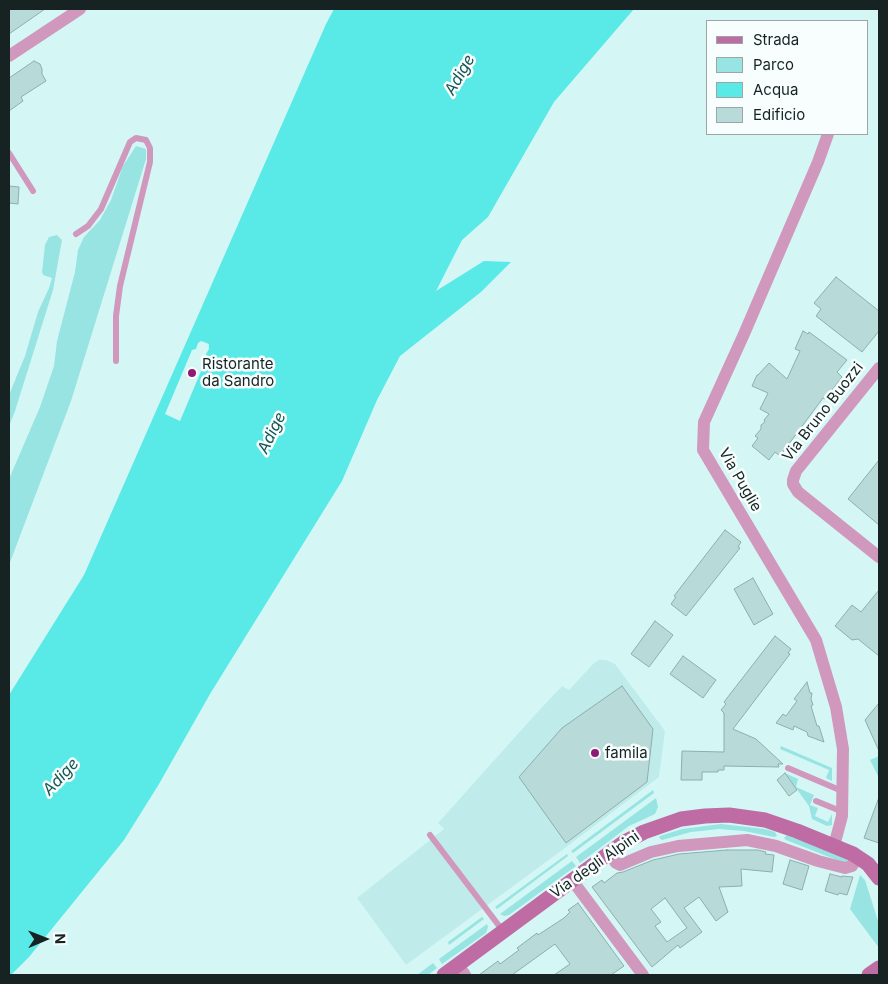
<!DOCTYPE html>
<html>
<head>
<meta charset="utf-8">
<style>
  body { margin:0 }
  #map { position:relative; width:888px; height:984px; overflow:hidden; background:#d4f7f6; font-family:Inter,sans-serif }
  canvas { display:block }
  .frame { position:absolute; inset:0; border:10px solid #162322; pointer-events:none }
  .legend { position:absolute; left:706px; top:20px; width:162px; height:115px; box-sizing:border-box; background:#f7fefd; border:1px solid #9da6a5; margin:0; padding:6px 9px; list-style:none; font-size:15px; color:#162322 }
  .legend li { display:flex; align-items:center; gap:10px; height:25px }
  .legend b { width:25px; border:1px solid #9da6a5 }
  .north { position:absolute; left:20px; top:914px; width:50px; height:50px; -webkit-text-stroke:4px #f7fefd; paint-order:stroke; rotate:89deg; font-size:14px; font-weight:700; line-height:20px; text-align:center; color:#162322 }
  .north::after { content:''; display:block; margin:auto; width:18px; height:22px; background:#162322; clip-path:polygon(50% 0,100% 100%,50% 72%,0 100%) }
</style>
</head>
<body>
<div id="map">
<canvas width="888" height="984"></canvas>
<div class="frame"></div>
<ul class="legend">
<li><b style="height:6px;background:#be6ca3"></b>Strada</li>
<li><b style="height:14px;background:#97e4e2"></b>Parco</li>
<li><b style="height:14px;background:#59e9e7"></b>Acqua</li>
<li><b style="height:14px;background:#b8dad9"></b>Edificio</li>
</ul>
<div class="north">N</div>
</div>
<script>
const ctx = document.querySelector('canvas').getContext('2d');
ctx.lineJoin = 'round';
function fillPath(path, color) { ctx.fillStyle = color; ctx.fill(path, 'evenodd'); }
const toPath = rows => new Path2D(rows.map(r => 'M' + r).join(''));
function strokePath(path, color, width, dash) { ctx.strokeStyle = color; ctx.lineWidth = width; ctx.lineCap = dash ? 'butt' : 'round'; ctx.setLineDash(dash || []); ctx.stroke(path); }
function label(font, color, halo, rows, align = 'center') {
  ctx.font = font + ' Inter,sans-serif'; ctx.lineWidth = 5; ctx.setLineDash([]); ctx.textBaseline = 'middle'; ctx.strokeStyle = halo; ctx.fillStyle = color; for (const [text, x, y, turn = 0] of rows) {
    ctx.save(); ctx.translate(x, y); ctx.rotate((+turn || 0) * Math.PI / 180); ctx.textAlign = isNaN(turn) ? turn : align; if (halo) ctx.strokeText(text, 0, 0); ctx.fillText(text, 0, 0); ctx.restore();
  }
}
const built = toPath([
  [599,660,606,660,615,664,665,731,659,777,565,848,406,965,357,898,444,829,438,823,533,717,562,686,569,690,594,663]
]);
const green = toPath([
  [136,146,146,149,146,159,71,401,9,565,9,479,40,407,54,366,57,341,75,272,78,250,84,237,100,220,111,200,123,166],
  [57,235,62,240,53,290,15,411,9,426,9,395,25,356,38,312,49,288,52,278,43,275,42,272,45,245,49,237],
  [781,746,832,768,832,781,826,778,829,770,780,749],
  [879,756,879,778,870,760],
  [785,773,798,779,796,787,814,795,810,805,818,808,815,816,828,822,832,814,832,825,827,826,812,819,809,806],
  [653,790,654,793,573,853,571,851],
  [656,798,658,807,655,814,629,826,580,863,576,857],
  [721,824,765,829,775,832,777,836,774,837,744,831,719,829,691,832,662,840,659,838,660,836,682,829],
  [787,835,848,860,847,864,786,840,784,838],
  [567,854,568,856,497,909,495,907],
  [572,861,576,866,509,915,504,916,500,914],
  [860,875,865,880,879,924,879,948,850,909],
  [482,917,484,919,449,945,448,942],
  [487,924,488,927,486,933,442,964,439,959],
  [433,963,437,968,428,975,417,975]
]);
const water = toPath([
  [334,9,634,9,554,102,488,217,462,240,436,291,484,261,511,262,481,292,400,356,377,400,342,481,210,694,159,784,124,840,29,957,11,975,9,975,9,695,84,575,326,24]
]);
const pier = toPath([
  [201,341,209,344,209,349,206,354,207,357,180,421,165,414,192,350,196,349,198,343]
]);
const building = toPath([
  [9,9,45,9,9,34,9,9],
  [34,61,40,64,42,69,42,74,46,81,21,97,23,101,9,111,9,78,34,61],
  [9,186,19,187,18,204,9,203,9,186],
  [836,277,879,311,879,331,862,352,816,316,821,309,814,303,836,277],
  [803,331,808,334,809,332,847,360,837,372,842,377,825,399,823,398,780,456,775,452,769,460,752,446,758,438,755,436,761,429,761,425,765,422,764,420,769,414,760,409,768,393,752,386,757,375,758,375,769,363,787,379,800,351,795,349,803,331],
  [879,460,879,525,848,499,879,460],
  [725,530,741,542,738,547,740,548,686,616,671,604,676,597,674,596,725,530],
  [753,578,773,614,754,625,734,589,753,578],
  [879,590,879,656,858,639,852,640,835,626,852,605,861,612,879,590],
  [655,621,673,635,649,667,631,654,655,621],
  [775,636,791,649,788,653,790,654,733,729,756,739,783,764,778,764,779,767,724,766,724,770,718,770,718,772,702,772,702,780,681,780,682,751,724,752,724,713,721,710,726,704,724,702,775,636],
  [683,656,716,680,703,698,670,674,683,656],
  [807,682,810,693,812,693,811,699,813,705,811,706,817,726,819,726,824,742,808,736,807,732,794,726,793,730,776,723,783,714,786,716,797,701,794,699,807,682],
  [622,686,653,729,647,782,566,843,519,777,562,728,622,686],
  [879,703,879,751,865,720,879,703],
  [785,773,797,790,789,796,777,780,785,773],
  [878,800,879,800,879,843,864,838,878,800],
  [727,850,758,850,766,852,765,854,774,855,772,872,741,869,742,886,719,887,728,912,716,921,699,897,684,908,702,932,680,948,678,945,652,967,592,887,602,880,604,883,617,873,623,872,653,860,679,854,727,850],
  [665,898,687,928,667,942,655,926,661,922,651,909,665,898],
  [790,860,809,866,802,890,783,884,790,860],
  [830,874,842,877,842,876,853,877,847,895,839,893,838,895,825,891,830,874],
  [578,903,624,966,611,975,554,975,570,964,555,944,512,975,479,975,498,961,500,964,519,950,517,948,537,933,538,935,564,918,570,912,568,910,578,903]
]);
const lane = toPath([
  [9,153,33,191],
  [76,234,88,226,101,209,130,142,136,138,146,140,150,148,150,162,120,286,116,316,116,361],
  [788,768,842,791],
  [816,801,843,812],
  [430,835,503,931]
]);
const street = toPath([
  [9,56,80,9],
  [828,134,818,162,744,334,704,422,703,450,816,640,836,707,843,749,842,816,834,846],
  [879,368,796,471,793,480,793,484,798,492,879,557],
  [609,853,616,863,620,865,651,852,678,846,747,840,776,846,818,861,845,868,852,866,857,856],
  [572,880,643,975],
  [458,965,465,975]
]);
const secondary = toPath([
  [444,975,623,843,644,832,681,819,705,816,729,815,765,820,797,831,853,854,868,864,879,878],
  [869,975,879,968]
]);
const markers = [
  [192,373,5,"#921875"],
  [595,753,5,"#921875"]
];
const poiNames = [
  ["Ristorante",202,364],
  ["da Sandro",202,381],
  ["famila",605,753]
];
const streetNames = [
  ["Via Bruno Buozzi",823,412,-52],
  ["Via Puglie",740,480,60],
  ["Via degli Alpini",595,865,-35]
];
const waterNames = [
  ["Adige",460,75,-60],
  ["Adige",272,433,-64],
  ["Adige",61,777,-47]
];
fillPath(built, '#bfecea');
fillPath(green, '#97e4e2');
fillPath(water, '#59e9e7');
fillPath(pier, '#d4f7f6');
fillPath(building, '#b8dad9');
strokePath(building, '#8daead', 1);
strokePath(lane, '#d198bd', 6);
strokePath(street, '#d198bd', 12);
strokePath(secondary, '#be6ca3', 15);
for (const [x, y, r, color] of markers) { const dot = new Path2D(); dot.arc(x, y, r, 0, 2 * Math.PI); ctx.fillStyle = color; ctx.fill(dot); strokePath(dot, '#f7fefd', 2); }
label('15px', '#162322', '#f7fefd', poiNames, 'left');
label('15px', '#162322', '#f7fefd', streetNames);
label('italic 16px', '#175554', '#f7fefd', waterNames);
</script>
</body>
</html>
